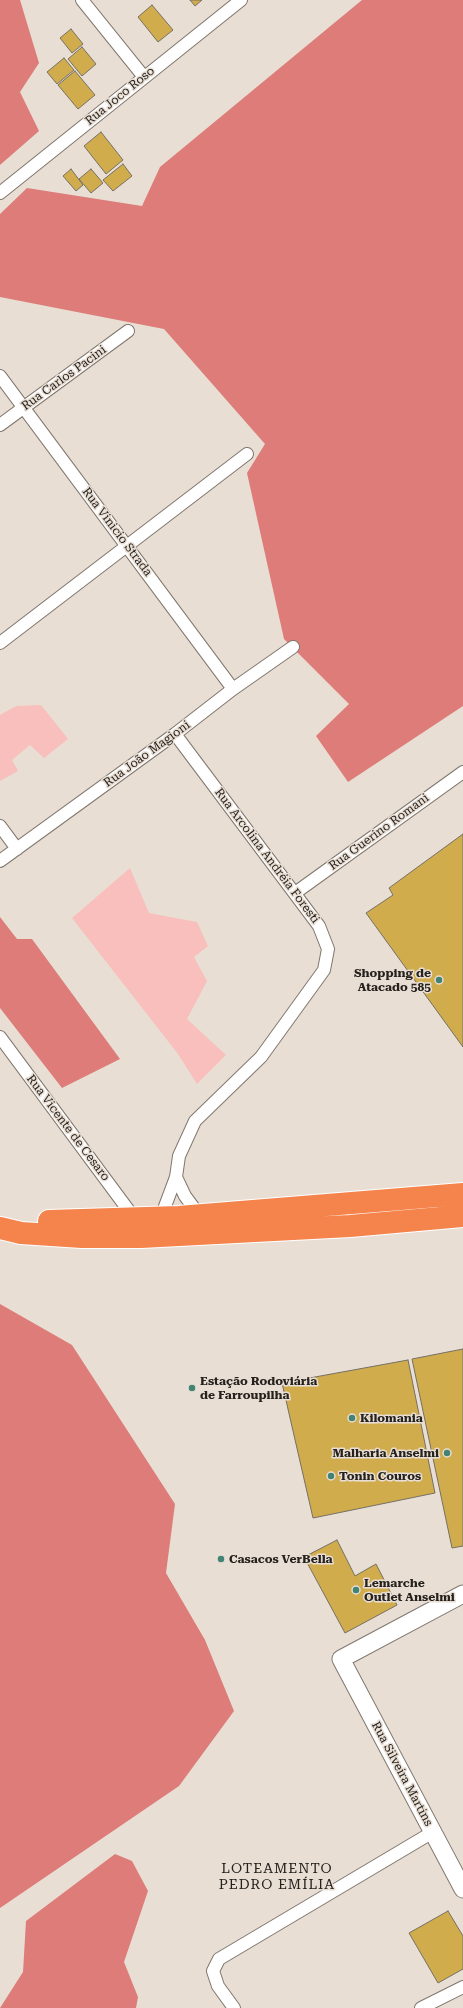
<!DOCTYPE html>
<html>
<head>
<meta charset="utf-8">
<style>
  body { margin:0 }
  canvas { display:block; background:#e8ded4 }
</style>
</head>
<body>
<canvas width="463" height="2008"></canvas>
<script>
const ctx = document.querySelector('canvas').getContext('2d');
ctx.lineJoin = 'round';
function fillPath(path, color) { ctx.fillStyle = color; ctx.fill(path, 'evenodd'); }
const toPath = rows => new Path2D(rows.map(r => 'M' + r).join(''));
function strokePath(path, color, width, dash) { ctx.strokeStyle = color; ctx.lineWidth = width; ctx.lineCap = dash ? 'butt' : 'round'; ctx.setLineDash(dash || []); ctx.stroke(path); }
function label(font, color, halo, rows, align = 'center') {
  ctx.font = font + ' "Roboto Serif",serif'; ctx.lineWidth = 3; ctx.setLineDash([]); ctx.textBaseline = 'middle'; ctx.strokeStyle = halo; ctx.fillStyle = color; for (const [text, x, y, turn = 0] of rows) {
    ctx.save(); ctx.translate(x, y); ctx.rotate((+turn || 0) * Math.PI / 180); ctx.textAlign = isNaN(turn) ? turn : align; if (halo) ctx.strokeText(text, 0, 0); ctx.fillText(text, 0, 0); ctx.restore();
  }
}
const green = toPath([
  [41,705,68,739,44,758,30,745,12,760,18,771,0,781,0,715,16,706],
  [130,868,149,913,197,922,208,946,194,957,207,981,187,1019,226,1055,197,1084,178,1054,72,918]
]);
const forest = toPath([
  [0,0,20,0,39,63,20,92,39,131,0,165],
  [362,0,463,0,463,706,348,782,316,736,349,704,284,639,247,473,265,444,164,329,0,297,0,214,27,188,142,206,160,167],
  [0,917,17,939,32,939,120,1059,62,1088,0,1008],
  [0,1304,72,1345,175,1504,166,1573,205,1640,234,1711,179,1786,0,1908],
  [115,1854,132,1861,148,1891,124,1962,138,1997,136,2008,0,2008,23,1972,26,1921]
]);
const building = toPath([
  [190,0,202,0,195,6,190,0],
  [152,5,173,30,158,42,138,17,152,5],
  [71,29,83,44,72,53,60,38,71,29],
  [82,47,96,64,82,76,68,59,82,47],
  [64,58,74,70,57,84,47,72,64,58],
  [75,71,95,95,78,109,58,85,75,71],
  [101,132,123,160,106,174,84,146,101,132],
  [123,164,132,176,113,191,103,180,123,164],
  [71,169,83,185,76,191,63,176,71,169],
  [91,169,103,183,91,193,79,179,91,169],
  [463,834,463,1047,366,913,393,895,389,888,463,834],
  [463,1349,463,1546,452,1548,412,1359,463,1349],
  [408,1360,435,1493,313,1518,282,1383,408,1360],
  [337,1540,355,1576,376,1564,397,1605,345,1633,304,1557,337,1540],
  [448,1911,463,1936,463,1969,438,1983,409,1933,448,1911]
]);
const street = toPath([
  [82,0,144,77],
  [0,193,241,0],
  [0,376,233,689],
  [0,425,128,331],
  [0,643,247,454],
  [0,826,17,849],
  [0,861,175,734,233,689,293,647],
  [295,893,463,772],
  [0,1037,135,1219],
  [176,1177,185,1196,199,1215],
  [161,1217,176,1177,179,1156,195,1121,261,1057,324,970,328,949,319,926,175,734],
  [234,2008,218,1986,213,1971,219,1959,433,1832],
  [421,2008,463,1987]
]);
const secondary = toPath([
  [463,1594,341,1659,463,1889]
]);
const highway = toPath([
  [49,1221,179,1217,463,1194],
  [0,1228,21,1233,82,1237,141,1237,350,1226,463,1216]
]);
const markers = [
  [439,980,4,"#428374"],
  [192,1388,4,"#428374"],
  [352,1418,4,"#428374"],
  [447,1453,4,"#428374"],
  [331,1476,4,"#428374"],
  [221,1559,4,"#428374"],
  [356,1590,4,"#428374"]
];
const streetNames = [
  ["Rua Joco Roso",120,96,-39],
  ["Rua Carlos Pacini",64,378,-36],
  ["Rua Vinicio Strada",117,532,53],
  ["Rua João Magioni",147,754,-36],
  ["Rua Guerino Romani",379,832,-36],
  ["Rua Arcolina Andréia Foresti",267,856,53],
  ["Rua Vicente de Cesaro",68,1128,53],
  ["Rua Silveira Martins",402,1774,62]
];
const poiNames = [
  ["Shopping de",431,973,"right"],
  ["Atacado 585",431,987,"right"],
  ["Estação Rodoviária",200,1381],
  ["de Farroupilha",200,1395],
  ["Kilomania",360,1418],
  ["Malharia Anselmi",439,1453,"right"],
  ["Tonin Couros",339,1476],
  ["Casacos VerBella",229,1559],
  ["Lemarche",364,1583],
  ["Outlet Anselmi",364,1597]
];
const quarterNames = [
  ["LOTEAMENTO",277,1869],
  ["PEDRO EMÍLIA",277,1885]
];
fillPath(green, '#f8bfbc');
fillPath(forest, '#dd7c78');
fillPath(building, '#d0ac4c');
strokePath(building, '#757065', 1);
strokePath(street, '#80776e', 14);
strokePath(secondary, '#80776e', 19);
strokePath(highway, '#fff', 24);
strokePath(street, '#fff', 12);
strokePath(secondary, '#fff', 17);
strokePath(highway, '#f4834c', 22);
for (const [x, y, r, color] of markers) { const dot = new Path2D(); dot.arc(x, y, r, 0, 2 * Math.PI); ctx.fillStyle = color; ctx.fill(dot); strokePath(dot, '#e8ded4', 1.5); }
label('12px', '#25211d', '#e8ded4', streetNames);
label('bold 12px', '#25211d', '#e8ded4', poiNames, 'left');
ctx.letterSpacing = '1px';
label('14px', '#25211d', '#e8ded4', quarterNames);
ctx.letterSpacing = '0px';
</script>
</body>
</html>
